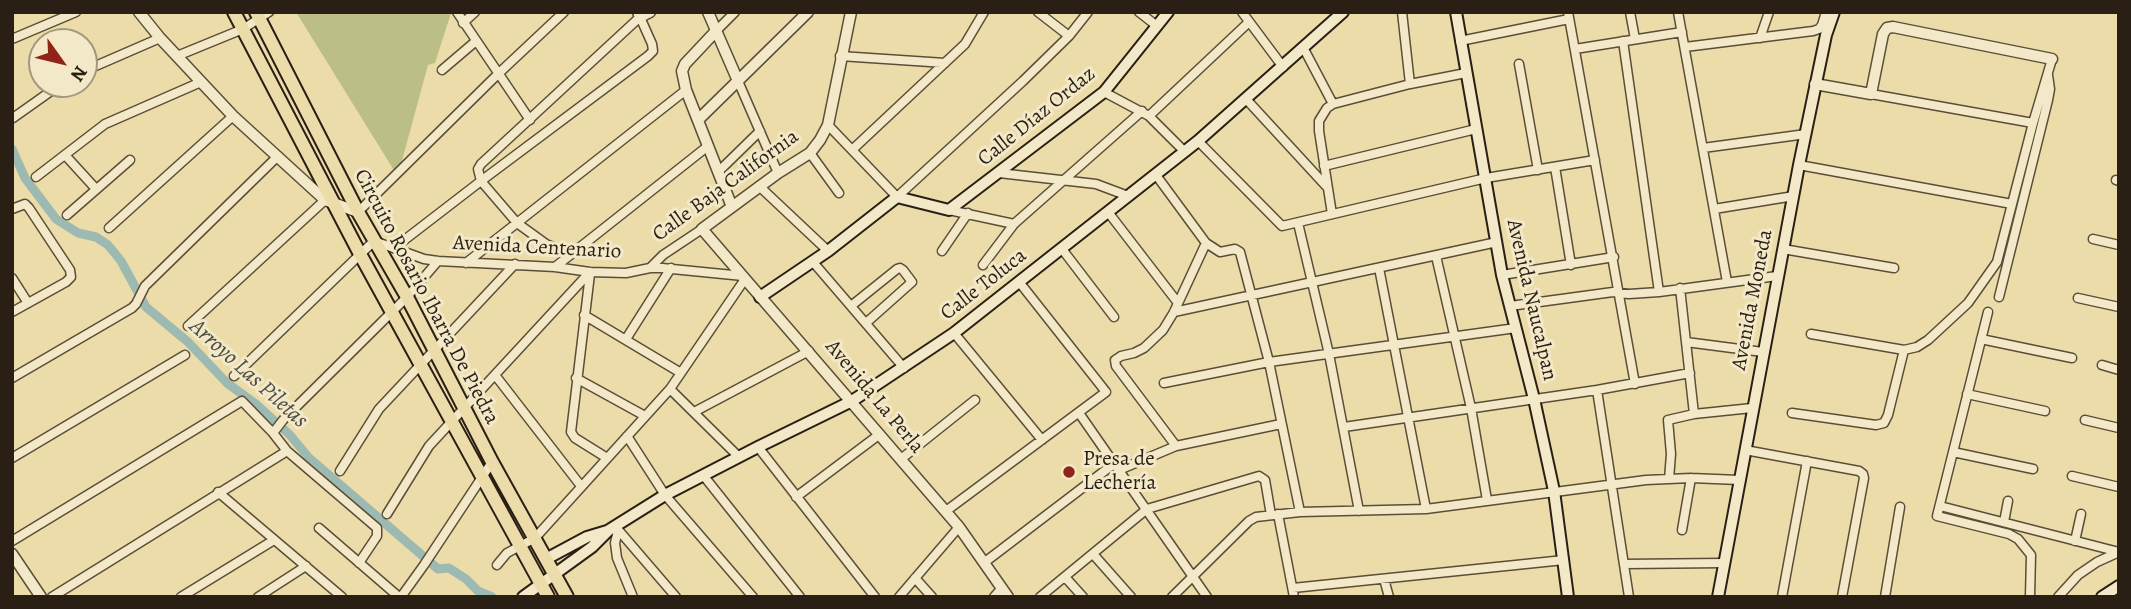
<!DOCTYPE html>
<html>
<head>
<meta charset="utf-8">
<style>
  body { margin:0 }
  #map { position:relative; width:2131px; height:609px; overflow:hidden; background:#ecdca9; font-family:Alegreya,serif }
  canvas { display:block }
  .frame { position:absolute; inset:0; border:14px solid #2a1f14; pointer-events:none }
  .north { position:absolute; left:28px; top:28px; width:70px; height:70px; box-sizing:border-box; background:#f3e8c7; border:2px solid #a3987f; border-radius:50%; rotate:124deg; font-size:19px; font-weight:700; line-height:28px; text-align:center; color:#2a1f14 }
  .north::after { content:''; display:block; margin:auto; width:24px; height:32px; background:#8f2418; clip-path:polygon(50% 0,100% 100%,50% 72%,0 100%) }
</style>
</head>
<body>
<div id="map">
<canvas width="2131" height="609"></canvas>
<div class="frame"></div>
<div class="north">N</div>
</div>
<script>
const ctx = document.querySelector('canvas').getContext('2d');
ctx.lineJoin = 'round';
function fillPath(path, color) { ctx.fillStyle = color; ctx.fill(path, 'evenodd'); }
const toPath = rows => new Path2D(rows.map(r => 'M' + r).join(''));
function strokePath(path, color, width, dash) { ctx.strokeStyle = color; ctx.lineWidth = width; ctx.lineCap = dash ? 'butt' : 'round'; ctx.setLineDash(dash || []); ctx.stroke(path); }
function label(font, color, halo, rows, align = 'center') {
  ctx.font = font + ' Alegreya,serif'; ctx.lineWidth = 6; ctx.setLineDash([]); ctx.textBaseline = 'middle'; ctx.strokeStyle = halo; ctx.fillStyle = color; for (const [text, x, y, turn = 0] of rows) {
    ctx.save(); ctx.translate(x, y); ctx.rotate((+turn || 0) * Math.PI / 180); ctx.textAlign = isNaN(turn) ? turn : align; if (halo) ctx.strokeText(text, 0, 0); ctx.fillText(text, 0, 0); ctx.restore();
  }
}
const green = toPath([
  [296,12,451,13,435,63,428,65,400,168,395,172]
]);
const canal = toPath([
  [12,149,25,178,56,219,78,233,96,237,108,245,121,261,146,307,188,342,227,383,257,405,290,435,309,458,438,569,449,568,466,579,478,591,492,597]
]);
const minor = toPath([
  [457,12,530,120],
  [1038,12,1069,36],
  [1139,12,1157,26],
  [1242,12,1283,67],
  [1402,12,1410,84],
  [1568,12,1635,384],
  [1630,12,1635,39],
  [1678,12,1727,282],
  [463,23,475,12],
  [716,31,735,12],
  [1760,38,1769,12],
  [12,39,76,12],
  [1460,41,1569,19],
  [1623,41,1659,292],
  [1685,47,1813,31,1819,29,1822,25,1826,12],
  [1304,49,1333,104],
  [1575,49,1682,32],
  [177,56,243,29,269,12],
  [840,56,945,63],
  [1519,64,1538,170],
  [442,70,476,41],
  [84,71,160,38],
  [738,81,778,173],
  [1104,92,1149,116,1185,152],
  [1871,94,2033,123],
  [1246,99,1327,187],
  [1149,116,1249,22],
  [13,118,61,84],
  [828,125,897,197,1023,81,1069,36,1088,12],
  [1198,141,1282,226,1486,178,1595,160],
  [1703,148,1806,134],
  [852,150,965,44,984,12],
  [810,153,839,193],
  [65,155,96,189],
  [1799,165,2012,204],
  [1324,166,1476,129],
  [1555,167,1571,265],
  [718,172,760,131],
  [999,173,1096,184,1128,196],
  [1156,175,1206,243,1220,252,1235,249,1240,252,1269,362,1300,512],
  [36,177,105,124,201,82],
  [2116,180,2119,181],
  [759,186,828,251],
  [12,209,25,204,29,208,70,270,71,277,66,282,12,312],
  [1714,209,1794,196],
  [949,210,1014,224],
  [358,212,498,74,564,12],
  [1108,212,1178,303],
  [1332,214,1319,131,1319,121,1327,108,1333,104,1410,84,1466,73],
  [67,215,130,160],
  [1298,223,1329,354,1359,511],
  [109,228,233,116],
  [2093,239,2119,245],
  [394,248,481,181,648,56,653,51,652,44,640,17,481,164,478,169,481,181,517,223,546,244,571,254],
  [1062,249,1114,317],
  [1783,249,1894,268],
  [942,251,968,213],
  [1436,256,1471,408,1487,500],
  [813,262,904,368],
  [466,263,686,90],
  [983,265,1014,224,1142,111],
  [555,267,708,146],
  [650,268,663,255,702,229],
  [1379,268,1426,509],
  [590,274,571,432,575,438,607,458],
  [1502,275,1614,257],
  [12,278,28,303],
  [1680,288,1694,414],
  [1999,297,2048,100,2050,89,2048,75],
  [2078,298,2119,307],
  [851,306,897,269,900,268,903,270,912,282,866,323],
  [1510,306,1613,292,1629,294,1659,292,1777,276],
  [1174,312,1497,242],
  [1988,312,1937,516,2009,534,2018,539,2031,555,2030,597],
  [584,315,681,373],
  [188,326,325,200],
  [954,333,1042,440],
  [1811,334,1904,350,1917,347,1928,340,1968,303,1997,262,2033,123,2052,59],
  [626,339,671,268],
  [1981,339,2072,358],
  [1686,342,1763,352],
  [2102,365,2119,370],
  [495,375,581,486],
  [234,376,374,241,424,259,438,261,555,267,590,272,626,273,650,268,662,268,743,276],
  [12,378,132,308,136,304,145,286,278,156],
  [576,378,645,416],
  [1164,383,1269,362,1516,328],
  [670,389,739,457],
  [1597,390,1629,597],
  [1967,394,2045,411],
  [694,412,809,351],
  [1079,413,1207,597],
  [1792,413,1876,425,1884,423,1888,415,1904,350],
  [2085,420,2119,428],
  [1344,427,1597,390,1690,373],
  [273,433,283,420,407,297,438,261],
  [627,436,665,495,753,597],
  [1176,446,1116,366,1115,360,1121,356,1134,353,1144,348,1163,330,1174,312,1206,243],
  [758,447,875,597],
  [1745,450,1859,471,1863,474,1864,478,1842,597],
  [1953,452,2033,469],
  [12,458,185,355],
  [901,459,975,400],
  [1119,470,1176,446,1281,424],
  [340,471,379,409,515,264],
  [703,475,800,597],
  [2072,476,2119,487],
  [1669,479,1671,454,1668,420,1694,414,1752,408],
  [218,492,342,597],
  [796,497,880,434],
  [1940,506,2119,552],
  [946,511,1106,392,1020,283],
  [387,514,429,446,590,272],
  [1278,514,1294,597],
  [2004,522,2008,501],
  [615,526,676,597],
  [319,528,399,597],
  [618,530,615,543,617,558,633,597],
  [1682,530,1691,478],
  [12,541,242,401,273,433,287,451,377,528,377,536,359,563],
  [2075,541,2081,514],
  [1093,554,1131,597],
  [985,562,1115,463],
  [1624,564,1724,563],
  [497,565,507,553,535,538,670,389,745,279],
  [1065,577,1083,597],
  [915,578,932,597],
  [1384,579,1389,597],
  [1293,588,1564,560],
  [52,597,287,451],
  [181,597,274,540],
  [258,597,306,566],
  [401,597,424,565,492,462],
  [899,597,959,527],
  [994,597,1002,588],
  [1040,597,1147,509,1259,476,1265,480,1271,515],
  [1172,597,1249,521,1256,517,1300,512,1426,509,1646,480,1691,478,1739,480],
  [1782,597,1807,461],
  [1885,597,1900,507],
  [2058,597,2078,575,2097,562,2119,552]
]);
const tertiary = toPath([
  [139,12,160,38,233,116,325,200,358,212],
  [638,12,640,17,650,12],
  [708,12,738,81],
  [851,12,828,125,820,140,810,153,778,173,702,229,959,527,1008,597],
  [716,31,685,64,682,71,686,90,732,207],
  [1815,84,1871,94,1883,34,1887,28,1893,27,2052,59],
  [698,120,808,12],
  [12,554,41,597]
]);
const secondary = toPath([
  [1456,12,1502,275,1534,399,1554,491,1568,597],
  [760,297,828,251,897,197,949,210,1104,92,1168,12],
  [546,559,587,537,607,531],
  [523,597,592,547,609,530,665,495,758,447,852,401,954,333,1198,141,1343,12],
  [1718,597,1799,165,1826,35,1834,12],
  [2102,597,2119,586]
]);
const primary = toPath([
  [234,12,360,254,548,597],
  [256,12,358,212,407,297,492,462,567,597]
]);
const markers = [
  [1069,472,7,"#8f2418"]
];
const streetNames = [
  ["Calle Díaz Ordaz",1037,117,-39],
  ["Calle Baja California",726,186,-36],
  ["Avenida Centenario",537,248,3],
  ["Calle Toluca",984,285,-38],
  ["Circuito Rosario Ibarra De Piedra",426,297,62],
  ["Avenida Naucalpan",1531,300,77],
  ["Avenida Moneda",1753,300,-79],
  ["Avenida La Perla",874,397,50]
];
const poiNames = [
  ["Presa de",1083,460],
  ["Lechería",1083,484]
];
const waterNames = [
  ["Arroyo Las Piletas",248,374,42]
];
fillPath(green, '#bcbf85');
strokePath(canal, '#9cb9b2', 9);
strokePath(minor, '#5a4e39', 11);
strokePath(tertiary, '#5a4e39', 13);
strokePath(secondary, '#2a1f14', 14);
strokePath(primary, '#2a1f14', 16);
strokePath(minor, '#f3e8c7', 8);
strokePath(tertiary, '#f3e8c7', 10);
strokePath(secondary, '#f3e8c7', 10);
strokePath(primary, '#ecdca9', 12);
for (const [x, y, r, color] of markers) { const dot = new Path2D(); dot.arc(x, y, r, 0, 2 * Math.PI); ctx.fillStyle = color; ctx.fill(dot); strokePath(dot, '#f3e8c7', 2.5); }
label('21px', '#2a1f14', '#f3e8c7', streetNames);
label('21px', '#2a1f14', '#f3e8c7', poiNames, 'left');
label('italic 23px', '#4c4d43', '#f3e8c7', waterNames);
</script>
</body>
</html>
